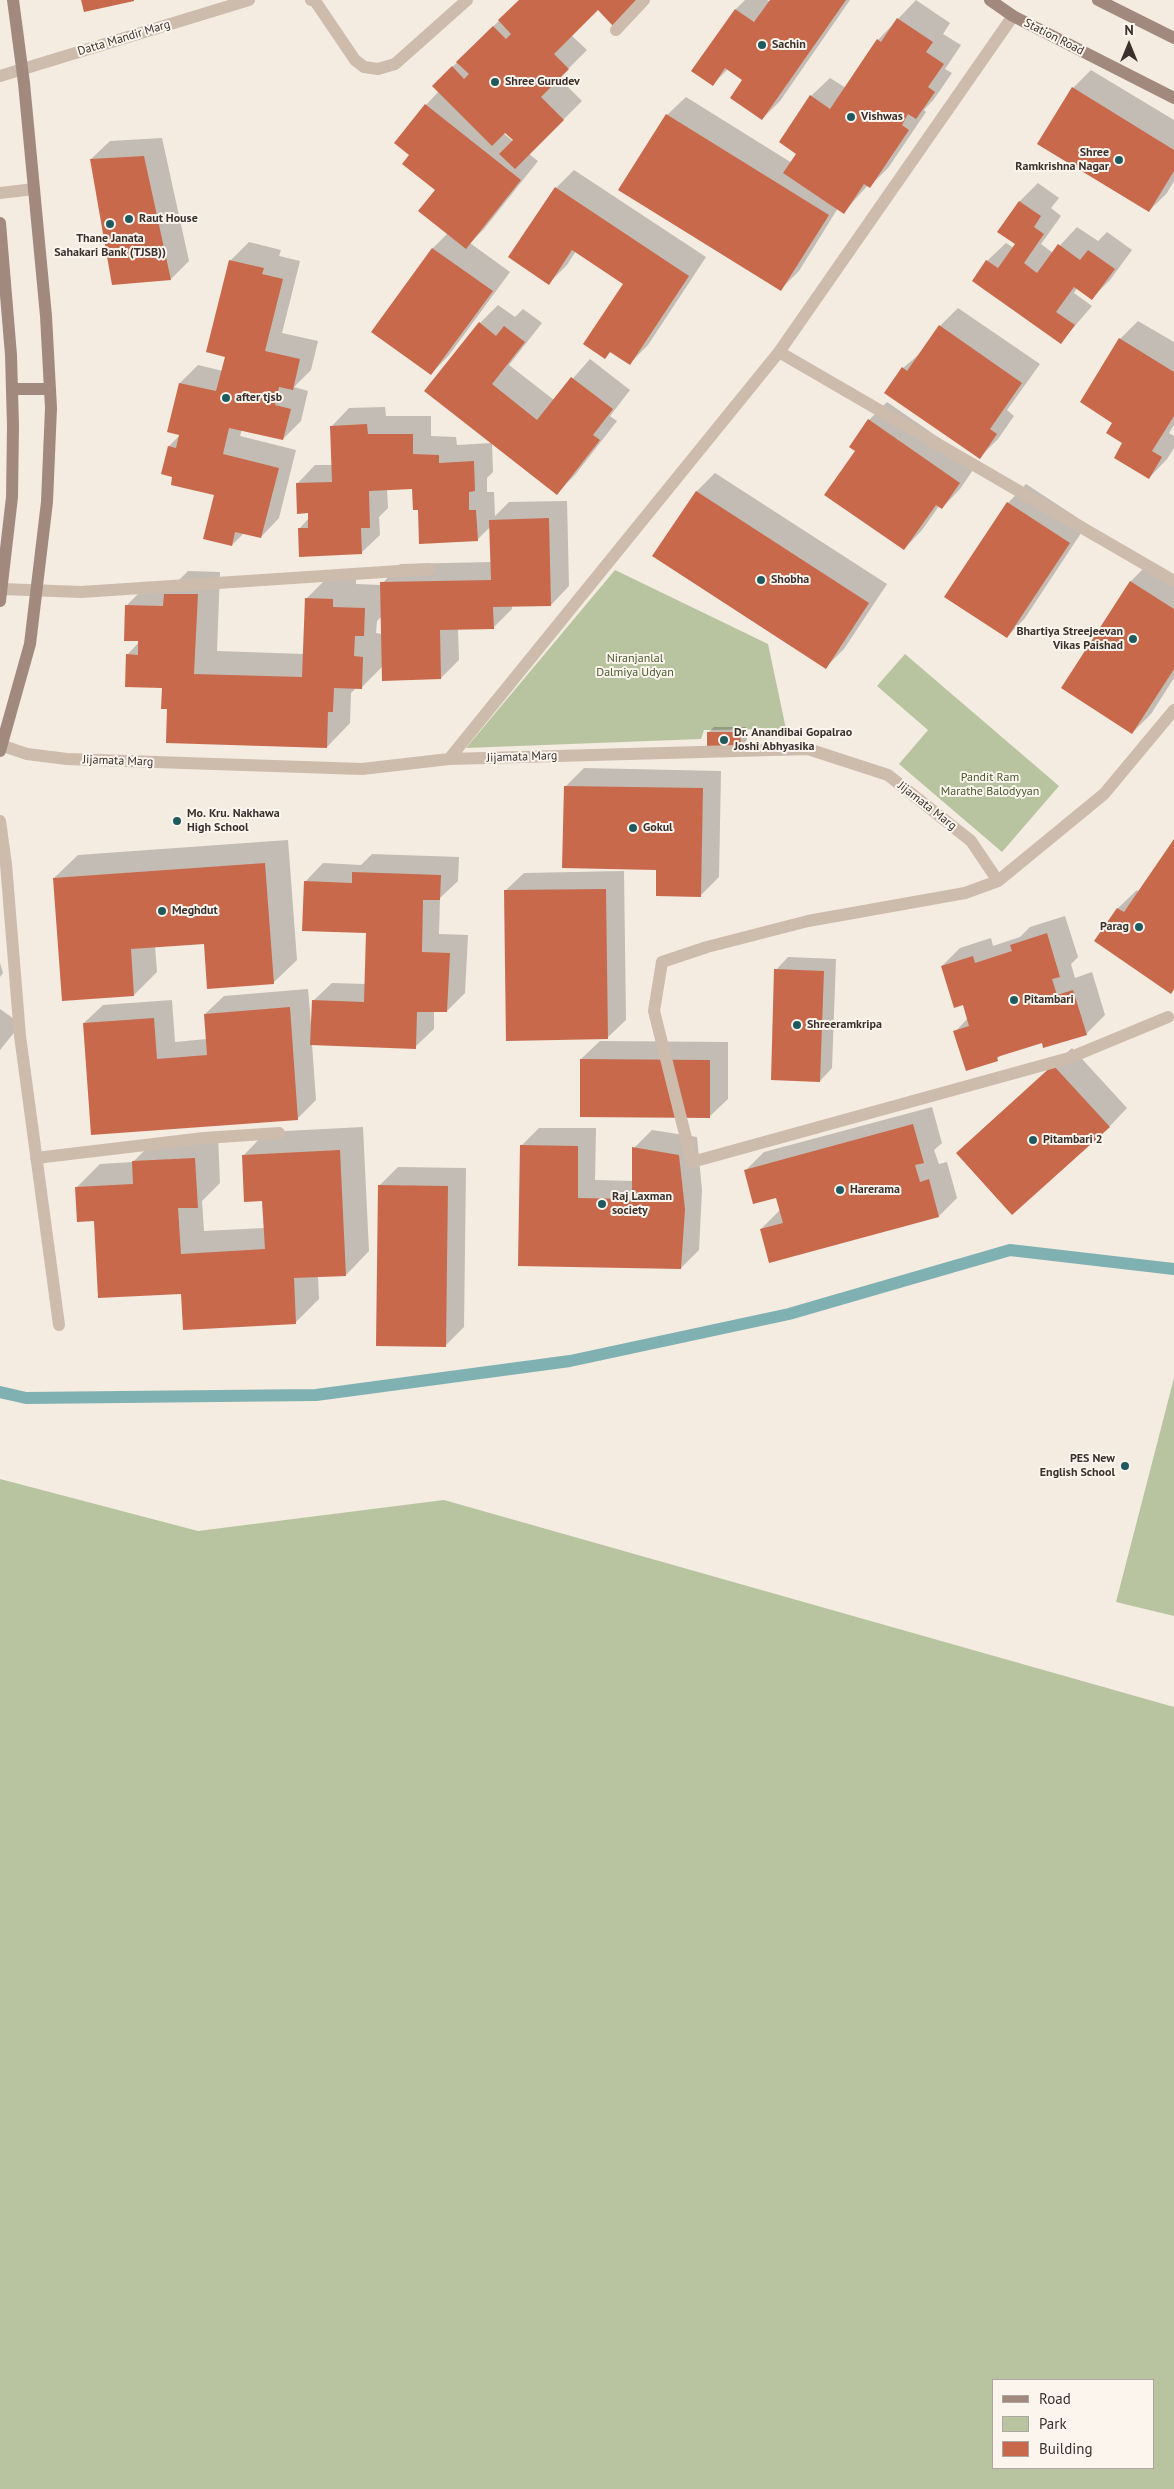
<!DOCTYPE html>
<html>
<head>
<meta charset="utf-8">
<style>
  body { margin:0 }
  #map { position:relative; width:1174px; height:2489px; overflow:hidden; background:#f4ebe1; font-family:"PT Sans",sans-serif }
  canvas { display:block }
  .legend { position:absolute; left:992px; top:2379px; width:162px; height:90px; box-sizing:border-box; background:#fbf5ee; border:1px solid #aea6a0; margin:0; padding:6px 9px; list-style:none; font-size:15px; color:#3b302b }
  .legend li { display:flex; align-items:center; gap:10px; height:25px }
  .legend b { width:25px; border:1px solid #aea6a0 }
  .north { position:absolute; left:1104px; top:20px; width:50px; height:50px; -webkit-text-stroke:4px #fbf5ee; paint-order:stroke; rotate:0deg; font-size:14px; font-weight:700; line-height:20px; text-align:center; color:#3b302b }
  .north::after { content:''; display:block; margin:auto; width:18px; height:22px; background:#3b302b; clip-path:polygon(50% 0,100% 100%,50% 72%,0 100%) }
</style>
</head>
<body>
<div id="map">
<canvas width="1174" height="2489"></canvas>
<ul class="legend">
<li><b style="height:6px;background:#a18a7d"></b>Road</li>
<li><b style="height:14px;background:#b8c4a0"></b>Park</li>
<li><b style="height:14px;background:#c8694b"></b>Building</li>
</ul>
<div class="north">N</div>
</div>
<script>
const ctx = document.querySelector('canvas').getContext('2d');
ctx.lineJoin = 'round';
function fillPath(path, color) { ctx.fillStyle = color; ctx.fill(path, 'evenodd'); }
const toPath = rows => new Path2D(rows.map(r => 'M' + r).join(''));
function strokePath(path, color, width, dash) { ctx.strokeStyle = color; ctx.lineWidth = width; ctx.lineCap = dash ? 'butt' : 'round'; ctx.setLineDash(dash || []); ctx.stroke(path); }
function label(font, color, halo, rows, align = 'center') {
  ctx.font = font + ' "PT Sans",sans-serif'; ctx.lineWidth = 4; ctx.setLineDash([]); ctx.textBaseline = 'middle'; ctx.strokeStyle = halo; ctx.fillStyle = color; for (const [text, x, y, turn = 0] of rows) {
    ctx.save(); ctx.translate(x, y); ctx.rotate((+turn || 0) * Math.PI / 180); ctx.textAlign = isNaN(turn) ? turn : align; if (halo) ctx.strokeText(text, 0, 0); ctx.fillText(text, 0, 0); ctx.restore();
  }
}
const green = toPath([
  [615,570,768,644,786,729,704,730,701,739,466,748],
  [905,654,1059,786,1002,852,899,764,928,730,877,686],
  [1174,1378,1174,1616,1116,1602],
  [0,1479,198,1531,444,1500,1174,1707,1174,2489,0,2489],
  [993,2380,1153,2380,1153,2468,993,2468]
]);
const shadow = toPath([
  [520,0,598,8,571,35,587,50,559,78,582,101,529,154,538,161,484,229,470,243,510,272,449,355,431,374,372,332,433,248,448,233,437,190,411,155,426,105,439,91,433,86],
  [505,131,515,140,514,142,503,133],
  [745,0,767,0,770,2,772,0,850,0,780,101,762,119,744,80,728,69,713,84,693,71,736,9],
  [916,0,950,23,943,34,961,45,945,69,952,73,934,99,924,110,926,112,888,168,870,186,868,185,844,212,838,208,799,271,781,289,667,115,686,97,792,163,798,153,811,96,830,78,846,88,878,40],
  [1091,70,1174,120,1174,181,1167,193,1149,211,1073,88],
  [162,138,189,261,171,279,91,159,110,141],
  [574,170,706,257,648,345,630,363,611,351,605,357,625,284,576,251,567,265,549,283,556,188],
  [1038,183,1059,198,1051,208,1061,216,1041,244,1053,253,1077,227,1098,241,1107,232,1132,250,1110,280,1092,298,1077,288,1074,293,1092,306,1061,342,987,261,1006,243,1014,248,1017,244,999,231,1020,201],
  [249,242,281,250,279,256,300,261,282,333,318,341,311,370,294,387,308,391,301,421,283,439,242,429,240,436,296,450,279,518,261,537,244,533,232,545,215,494,174,476,163,473,169,446,181,434,180,383,198,365,223,371,226,356,230,261],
  [498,305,515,317,523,309,542,323,509,365,554,400,590,359,630,390,610,416,617,421,575,475,557,493,426,391,480,323],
  [958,308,1040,364,1007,410,1014,416,998,439,980,457,903,368,923,351,940,326],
  [1138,321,1174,342,1174,425,1169,433,1174,436,1174,448,1167,459,1149,478,1124,442,1114,423,1120,339],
  [887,402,977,464,960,489,942,508,939,506,922,530,904,549,857,450,869,420],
  [385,407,386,416,431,416,431,436,456,437,457,445,492,443,493,472,487,478,487,492,494,492,495,516,509,502,567,501,569,586,551,605,512,605,512,609,493,628,458,629,459,660,441,678,383,666,361,688,356,688,351,693,350,723,327,747,168,708,163,687,127,655,141,640,126,606,150,582,176,583,188,571,220,572,217,651,304,654,306,599,329,576,356,576,356,584,381,585,400,564,492,562,491,526,477,540,419,508,413,488,387,489,388,508,379,517,380,535,361,553,299,529,309,518,309,512,297,484,315,465,333,465,331,427,349,408],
  [382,616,382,634,376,633,377,621],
  [715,473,887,584,844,649,826,667,654,556,697,491],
  [1026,484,1087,524,1025,618,1007,637,1008,503],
  [1149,563,1174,579,1174,678,1151,714,1132,733,1062,687,1131,581],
  [714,727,746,727,747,740,741,746,708,733],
  [584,768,721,771,719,877,700,896,566,786],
  [288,840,297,960,273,983,205,943,155,946,157,972,134,995,54,878,78,855],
  [1174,841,1174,989,1096,940,1118,908,1137,890,1139,892],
  [372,854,459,857,458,881,440,898,439,934,468,935,465,993,447,1011,434,1011,434,1029,415,1047,312,1044,316,1100,298,1118,92,1134,84,1023,103,1005,172,1000,175,1042,207,1039,205,1014,224,996,308,989,311,1024,312,1024,313,1001,332,983,366,984,367,932,305,882,323,863,361,865],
  [624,871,626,1020,607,1038,505,891,524,873],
  [1065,916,1078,957,1071,964,1075,978,1092,972,1105,1015,1086,1034,1043,1041,1003,1053,997,1059,955,1032,968,1018,963,1003,942,966,960,948,991,938,993,946,1020,937,1030,927],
  [788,957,836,959,832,1068,820,1081,776,970],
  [0,963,3,973,0,977],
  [0,1009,21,1024,0,1050],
  [600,1041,728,1042,728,1099,709,1117,581,1059],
  [1072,1048,1127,1108,1109,1127,957,1153],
  [932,1107,942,1143,934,1150,939,1164,947,1162,957,1198,939,1216,761,1229,780,1210,777,1196,746,1170,764,1152],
  [363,1127,369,1251,346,1275,318,1276,319,1299,295,1323,182,1292,95,1220,76,1188,100,1164,133,1162,157,1138,218,1135,220,1183,202,1201,204,1231,265,1228,264,1200,243,1156,266,1132],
  [539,1128,596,1128,595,1180,633,1181,634,1148,652,1130,697,1137,702,1190,699,1250,681,1268,520,1265,521,1146],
  [398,1167,466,1168,464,1327,446,1345,379,1186]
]);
const stream = toPath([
  [0,1392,26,1398,316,1395,570,1361,789,1314,1010,1250,1174,1269]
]);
const building = toPath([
  [81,0,134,0,134,1,84,12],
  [519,0,639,0,613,26,598,10,554,54,569,69,541,97,564,120,515,169,499,154,513,140,505,133,492,146,432,86,452,66,464,79,469,74,456,62,493,26,506,39,511,34,498,20],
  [770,0,846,0,762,120,730,98,742,80,725,68,713,86,691,71,735,9,754,22],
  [897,18,933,42,926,52,944,64,928,87,935,92,916,119,908,114,902,125,909,130,870,188,864,184,844,214,783,173,796,154,779,142,810,95,830,109,877,39,881,42],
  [1072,87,1174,150,1174,171,1149,212,1037,144],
  [425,104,521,180,466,249,418,211,435,190,402,164,409,155,394,143],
  [666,114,829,215,781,291,618,190],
  [144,156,171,280,112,285,90,159],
  [555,187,689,276,630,365,610,352,605,359,583,344,623,284,572,250,549,285,508,257],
  [1019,201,1041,216,1034,227,1044,234,1024,263,1037,273,1058,244,1080,260,1088,250,1115,269,1092,300,1074,287,1056,312,1075,325,1061,344,972,281,986,260,998,268,1015,244,997,232],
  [432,248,493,291,431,375,371,332],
  [229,260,264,268,262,274,283,279,265,351,300,359,293,390,279,387,275,405,291,409,283,440,229,428,223,454,279,468,261,538,235,532,232,546,203,539,214,495,171,485,172,477,161,474,168,446,176,448,179,435,167,432,179,383,216,391,225,357,206,352],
  [479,322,496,336,504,326,525,342,492,384,537,420,571,377,613,409,593,435,600,440,557,495,424,391],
  [939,325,1022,383,990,429,997,434,980,459,884,393,902,367,907,371],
  [1119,338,1174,372,1174,416,1152,451,1162,457,1149,479,1114,458,1122,443,1106,433,1112,423,1080,402],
  [868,419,960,483,942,509,936,505,904,550,824,495,855,451,849,447],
  [367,424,368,434,413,434,413,454,439,455,439,463,474,461,475,491,469,492,469,510,476,510,478,541,419,544,418,510,413,510,412,489,369,491,370,528,361,528,362,554,299,557,298,528,308,528,308,513,297,514,296,483,332,482,330,426],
  [696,491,869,603,826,669,652,556],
  [1007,502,1070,543,1007,638,944,597],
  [549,518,551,606,493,607,494,629,440,630,441,679,382,681,380,582,491,580,489,520],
  [1130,581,1174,609,1174,669,1132,734,1061,688],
  [164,594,198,594,194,674,302,677,305,598,333,599,333,607,365,608,364,636,355,636,354,656,363,657,362,689,334,688,333,712,328,712,327,748,166,743,167,709,161,709,162,688,125,687,126,654,138,655,138,641,124,641,125,605,163,606],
  [707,732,740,732,741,747,707,749],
  [564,786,703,788,701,897,656,896,656,870,562,868],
  [1174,839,1174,989,1171,994,1094,941,1117,908,1124,912],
  [265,863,274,984,207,989,204,944,131,949,134,996,62,1001,53,878],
  [352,872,441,875,440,900,423,900,422,952,450,953,447,1012,417,1012,416,1049,310,1045,312,1000,364,1002,366,933,302,931,304,881,352,883],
  [606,889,608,1039,506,1041,504,890],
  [1047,933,1060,977,1052,979,1057,995,1073,990,1087,1035,1043,1048,1042,1043,997,1057,998,1061,966,1071,953,1031,969,1026,963,1005,954,1008,941,966,973,956,975,963,1012,951,1010,945],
  [774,969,824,971,820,1082,771,1080],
  [290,1007,298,1120,91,1135,83,1023,154,1018,157,1059,207,1055,204,1014],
  [580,1059,710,1060,710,1118,580,1117],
  [1053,1065,1110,1127,1012,1215,956,1153],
  [913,1124,924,1163,915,1165,920,1182,929,1179,939,1217,769,1263,760,1229,783,1223,776,1198,753,1204,744,1170],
  [520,1145,578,1146,578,1198,632,1199,632,1147,679,1155,685,1209,681,1269,518,1266],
  [340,1150,346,1276,294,1278,296,1324,183,1330,181,1294,98,1298,94,1221,77,1222,75,1187,133,1184,132,1161,195,1158,198,1208,178,1208,181,1254,265,1249,262,1201,244,1202,242,1155],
  [378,1185,448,1186,446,1347,376,1346]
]);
const street = toPath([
  [311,0,315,1,355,60,364,67,378,69,395,64,467,0],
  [616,30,644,0],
  [0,76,249,0],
  [0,193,34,189],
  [779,352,1174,581],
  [2,589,81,592,429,569],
  [0,745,27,754,67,759,362,769,449,759,808,749,888,775,971,841,998,881],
  [449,759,779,352,1013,16],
  [0,821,6,864,20,1036,59,1325],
  [1168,1017,1069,1058,692,1162,654,1011,662,962,707,947,808,921,965,893,998,881,1104,794,1174,710],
  [36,1158,204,1138,279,1133]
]);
const secondary = toPath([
  [990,0,1013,16,1174,98],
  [1098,0,1174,38],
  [0,223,11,355,13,426,12,497,0,601],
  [12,389,50,389],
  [0,751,30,644,47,502,51,408,46,316,24,83,13,0]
]);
const markers = [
  [762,45,5,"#1f5a5e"],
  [495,82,5,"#1f5a5e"],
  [851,117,5,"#1f5a5e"],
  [1119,160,5,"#1f5a5e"],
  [129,219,5,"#1f5a5e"],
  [110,224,5,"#1f5a5e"],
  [226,398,5,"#1f5a5e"],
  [761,580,5,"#1f5a5e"],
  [1133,639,5,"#1f5a5e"],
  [724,740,5,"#1f5a5e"],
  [177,821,5,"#1f5a5e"],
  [633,828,5,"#1f5a5e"],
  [162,911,5,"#1f5a5e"],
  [1139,927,5,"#1f5a5e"],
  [1014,1000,5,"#1f5a5e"],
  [797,1025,5,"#1f5a5e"],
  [1033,1140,5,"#1f5a5e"],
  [840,1190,5,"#1f5a5e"],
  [602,1204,5,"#1f5a5e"],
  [1125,1466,5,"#1f5a5e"]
];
const streetNames = [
  ["Station Road",1054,37,27],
  ["Datta Mandir Marg",124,38,-17],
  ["Jijamata Marg",522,757,-2],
  ["Jijamata Marg",118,761,2],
  ["Jijamata Marg",927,806,38]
];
const poiNames = [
  ["Sachin",772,45],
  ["Shree Gurudev",505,82],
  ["Vishwas",861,117],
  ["Shree",1109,153,"right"],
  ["Ramkrishna Nagar",1109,167,"right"],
  ["Raut House",139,219],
  ["Thane Janata",110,239,"center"],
  ["Sahakari Bank (TJSB))",110,253,"center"],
  ["after tjsb",236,398],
  ["Shobha",771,580],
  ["Bhartiya Streejeevan",1123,632,"right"],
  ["Vikas Paishad",1123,646,"right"],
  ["Dr. Anandibai Gopalrao",734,733],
  ["Joshi Abhyasika",734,747],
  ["Mo. Kru. Nakhawa",187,814],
  ["High School",187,828],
  ["Gokul",643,828],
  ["Meghdut",172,911],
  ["Parag",1129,927,"right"],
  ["Pitambari",1024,1000],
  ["Shreeramkripa",807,1025],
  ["Pitambari 2",1043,1140],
  ["Harerama",850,1190],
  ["Raj Laxman",612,1197],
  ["society",612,1211],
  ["PES New",1115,1459,"right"],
  ["English School",1115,1473,"right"]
];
const parkNames = [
  ["Niranjanlal",635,659],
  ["Dalmiya Udyan",635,673],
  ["Pandit Ram",990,778],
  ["Marathe Balodyyan",990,792]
];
fillPath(green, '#b8c4a0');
fillPath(shadow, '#0003');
strokePath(stream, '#7fb0b2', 12);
fillPath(building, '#c8694b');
strokePath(street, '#cdbbac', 12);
strokePath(secondary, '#a18a7d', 12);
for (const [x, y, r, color] of markers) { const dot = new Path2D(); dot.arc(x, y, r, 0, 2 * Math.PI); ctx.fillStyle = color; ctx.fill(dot); strokePath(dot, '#fbf5ee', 2); }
label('12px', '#3b302b', '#fbf5ee', streetNames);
label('bold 12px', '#3b302b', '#fbf5ee', poiNames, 'left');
label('12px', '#4a5a2e', '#fbf5ee', parkNames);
</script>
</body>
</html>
